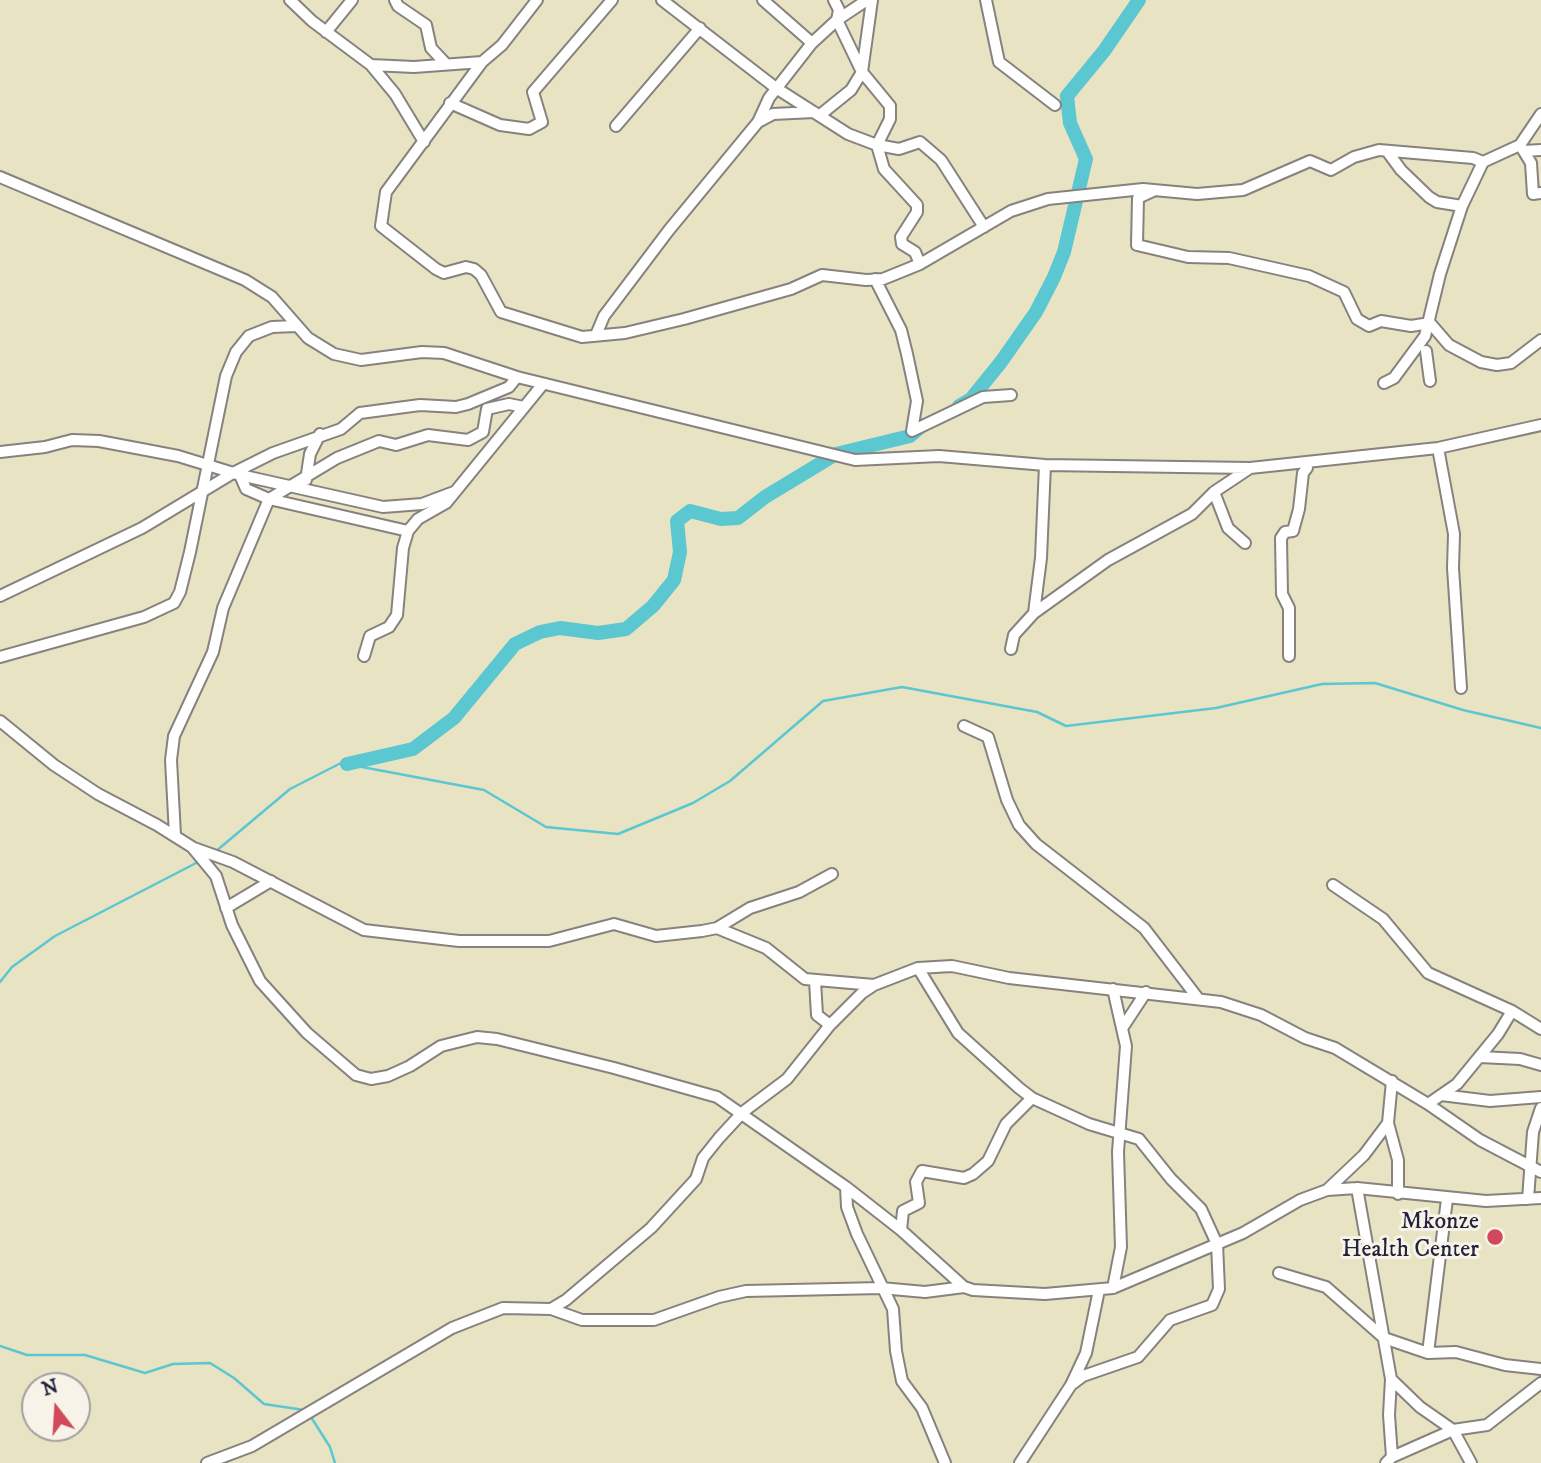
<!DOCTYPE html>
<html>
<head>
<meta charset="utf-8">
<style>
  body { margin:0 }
  #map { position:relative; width:1541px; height:1463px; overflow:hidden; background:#e8e3c3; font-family:"IM FELL DW Pica",serif }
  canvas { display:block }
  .north { position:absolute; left:21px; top:1372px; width:70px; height:70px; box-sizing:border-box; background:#f7f3e8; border:2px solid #a29fa3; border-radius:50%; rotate:343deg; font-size:19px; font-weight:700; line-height:28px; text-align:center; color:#22223b }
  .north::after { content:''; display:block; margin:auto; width:24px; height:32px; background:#d1495b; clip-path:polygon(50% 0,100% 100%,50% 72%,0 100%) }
</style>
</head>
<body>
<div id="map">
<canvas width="1541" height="1463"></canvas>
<div class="north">N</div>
</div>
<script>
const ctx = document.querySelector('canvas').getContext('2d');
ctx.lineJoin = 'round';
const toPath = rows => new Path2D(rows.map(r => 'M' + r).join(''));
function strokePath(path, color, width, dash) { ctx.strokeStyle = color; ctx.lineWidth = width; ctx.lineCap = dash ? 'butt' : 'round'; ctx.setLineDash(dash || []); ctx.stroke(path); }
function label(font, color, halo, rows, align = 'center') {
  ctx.font = font + ' "IM FELL DW Pica",serif'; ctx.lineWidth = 6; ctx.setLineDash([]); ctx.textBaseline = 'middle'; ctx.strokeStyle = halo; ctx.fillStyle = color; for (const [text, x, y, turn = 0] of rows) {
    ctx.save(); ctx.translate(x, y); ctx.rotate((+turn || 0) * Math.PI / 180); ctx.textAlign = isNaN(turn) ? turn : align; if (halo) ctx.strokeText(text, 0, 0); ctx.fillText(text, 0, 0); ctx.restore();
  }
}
const stream = toPath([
  [215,852,290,789,341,763,484,790,546,827,618,834,693,803,730,781,823,701,902,687,1037,712,1066,726,1216,708,1322,684,1375,683,1463,710,1541,728],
  [0,982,12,967,55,936,200,861],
  [0,1346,27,1355,85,1355,145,1373,173,1364,210,1363,234,1378,264,1404,304,1410],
  [311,1417,330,1447,335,1463]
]);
const river = toPath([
  [959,406,971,399,1001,362,1036,312,1054,277,1064,252,1086,159,1070,123,1067,96,1104,51,1139,0],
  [347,764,413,749,454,718,515,644,540,632,560,628,598,633,626,629,653,606,674,580,680,552,677,521,690,511,721,519,738,518,765,497,836,454,910,436,923,425]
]);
const minor = toPath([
  [290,0,312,21,371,65,395,94,424,142],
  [395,0,398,6,426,25,431,48,446,64],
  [662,0,776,88,848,134,877,145,899,149,920,142,941,160,984,227],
  [763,0,812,43],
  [834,0,839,10,837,20,862,72,890,106,890,119,877,145,884,169,917,205,917,212,901,237,902,244,915,252,920,264],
  [986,0,999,62,1055,105],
  [326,32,352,0],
  [482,62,386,192,381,226,436,269,444,273,466,267,474,269,481,275,501,312,582,337,625,333,684,319,791,289,822,275,866,280,883,279,920,264,1011,211,1048,199,1143,189,1197,194,1243,190,1310,161,1331,170,1354,157,1379,150,1473,158,1483,162],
  [371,65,414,67,482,62,502,45,537,0],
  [450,103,500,125,529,129,542,122,533,92,612,0],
  [820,115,851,90,862,72,872,0],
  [758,122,769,98,812,43,837,20,867,0],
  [616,126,700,28],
  [1520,145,1531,163,1533,194,1541,193],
  [1387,151,1401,170,1429,197,1437,202,1462,206],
  [1524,151,1541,150],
  [0,177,245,280,272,297,308,338,334,354,361,360,422,352,444,353,517,377,855,460,939,456,1045,465,1250,468,1438,448,1541,425],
  [1153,191,1138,198,1137,245,1188,257,1229,258,1309,276,1344,292,1357,319,1369,326,1381,321,1411,326,1430,323,1449,345,1481,362,1497,365,1511,363,1541,340],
  [875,279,901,330,907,354,917,401,912,431,983,397,1011,395],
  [596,335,604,316,669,230,758,122,773,114,814,112],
  [1426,351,1430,381],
  [1384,383,1394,378,1425,336,1440,274,1462,206,1483,162,1520,145,1541,114],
  [1438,448,1454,534,1453,568,1461,688],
  [0,452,45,447,72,440,99,441,178,456,240,475,383,507,422,504,454,492],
  [240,475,246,489,269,499,408,531],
  [306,480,310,454,320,434],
  [1214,492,1228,528,1245,543],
  [0,596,142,528,233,473,273,453,341,429,360,413,420,405,456,407,468,404,509,387,517,377],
  [1034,613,1041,558,1045,465],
  [1011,649,1014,635,1034,613,1108,560,1192,514,1214,492,1250,468],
  [364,656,370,636,389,627,397,615,403,548,408,531,418,519,446,503,543,384],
  [1289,656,1289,608,1282,594,1281,538,1285,532,1293,531,1299,509,1303,473,1307,468],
  [0,657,144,617,174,603,180,592,190,552,226,376,236,352,249,336,272,327,296,326],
  [0,721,54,765,98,794,157,825,192,847,216,876,232,925,260,981,307,1033,356,1075,371,1079,388,1076,410,1066,441,1046,477,1037,497,1039,614,1068,717,1097,846,1187,901,1230,964,1287,973,1290,1045,1294,1113,1288,1243,1233,1300,1200,1327,1190,1357,1188,1486,1201,1541,1198],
  [964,726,988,737,1007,800,1019,825,1036,844,1144,928,1197,997],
  [175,835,171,760,174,736,213,652,223,608,269,499,337,458,379,441,396,445,428,435,468,440,483,432,487,409,509,404,524,407],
  [194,848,233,862,364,930,459,941,549,941,614,924,656,936,702,931,717,928,750,908,799,892,832,874],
  [1333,885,1383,919,1428,973,1512,1011,1541,1029],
  [226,908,271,881],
  [717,928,766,948,805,979,874,985],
  [918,968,958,1033,1019,1088,1032,1098,1089,1124,1139,1139,1171,1179,1201,1209,1217,1244,1219,1289,1212,1305,1170,1320,1138,1357,1083,1376,1071,1385,1020,1463],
  [815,981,817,1015,830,1025],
  [1113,989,1126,1046,1118,1152,1121,1247,1113,1288],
  [1123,1027,1146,992],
  [1480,1057,1520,1059,1541,1065],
  [1441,1095,1490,1101,1541,1097],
  [1428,1104,1457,1084,1498,1034,1512,1011],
  [1388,1123,1398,1160,1398,1194],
  [846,1187,847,1207,857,1234,893,1309,896,1351,902,1381,922,1408,945,1463],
  [1357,1188,1391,1379,1389,1415,1392,1457],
  [1327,1190,1364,1155,1388,1123,1392,1081],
  [1528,1199,1533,1132,1541,1108],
  [901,1230,903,1211,919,1203,916,1182,922,1171,964,1178,973,1174,988,1161,1006,1124,1032,1098],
  [1279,1273,1326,1287,1384,1338,1428,1353,1456,1352,1505,1365,1541,1369],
  [551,1309,582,1320,654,1320,719,1297,746,1291,881,1288,925,1292,964,1287],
  [1428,1353,1447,1199],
  [1391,1379,1420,1407,1453,1430,1471,1463],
  [1071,1385,1086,1353,1099,1290],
  [207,1463,252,1446,452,1328,503,1308,551,1309,566,1300,651,1228,696,1179,703,1158,719,1138,743,1112,787,1079,830,1025,862,993,874,985,918,968,952,966,1009,978,1221,1002,1261,1015,1305,1038,1335,1048,1428,1104,1480,1140,1541,1172],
  [1386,1463,1392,1457,1453,1430,1487,1425,1541,1383]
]);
const markers = [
  [1495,1237,9,"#d1495b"]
];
const poiNames = [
  ["Mkonze",1479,1223],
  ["Health Center",1479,1251]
];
strokePath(stream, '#5bc7d1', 2.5);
strokePath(river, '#5bc7d1', 14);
strokePath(minor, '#85827f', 14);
strokePath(minor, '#fff', 10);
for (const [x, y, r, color] of markers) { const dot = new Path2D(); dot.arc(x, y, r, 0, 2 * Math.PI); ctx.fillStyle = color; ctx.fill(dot); strokePath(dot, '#f7f3e8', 2.5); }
label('24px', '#22223b', '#f7f3e8', poiNames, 'right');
</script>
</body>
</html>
